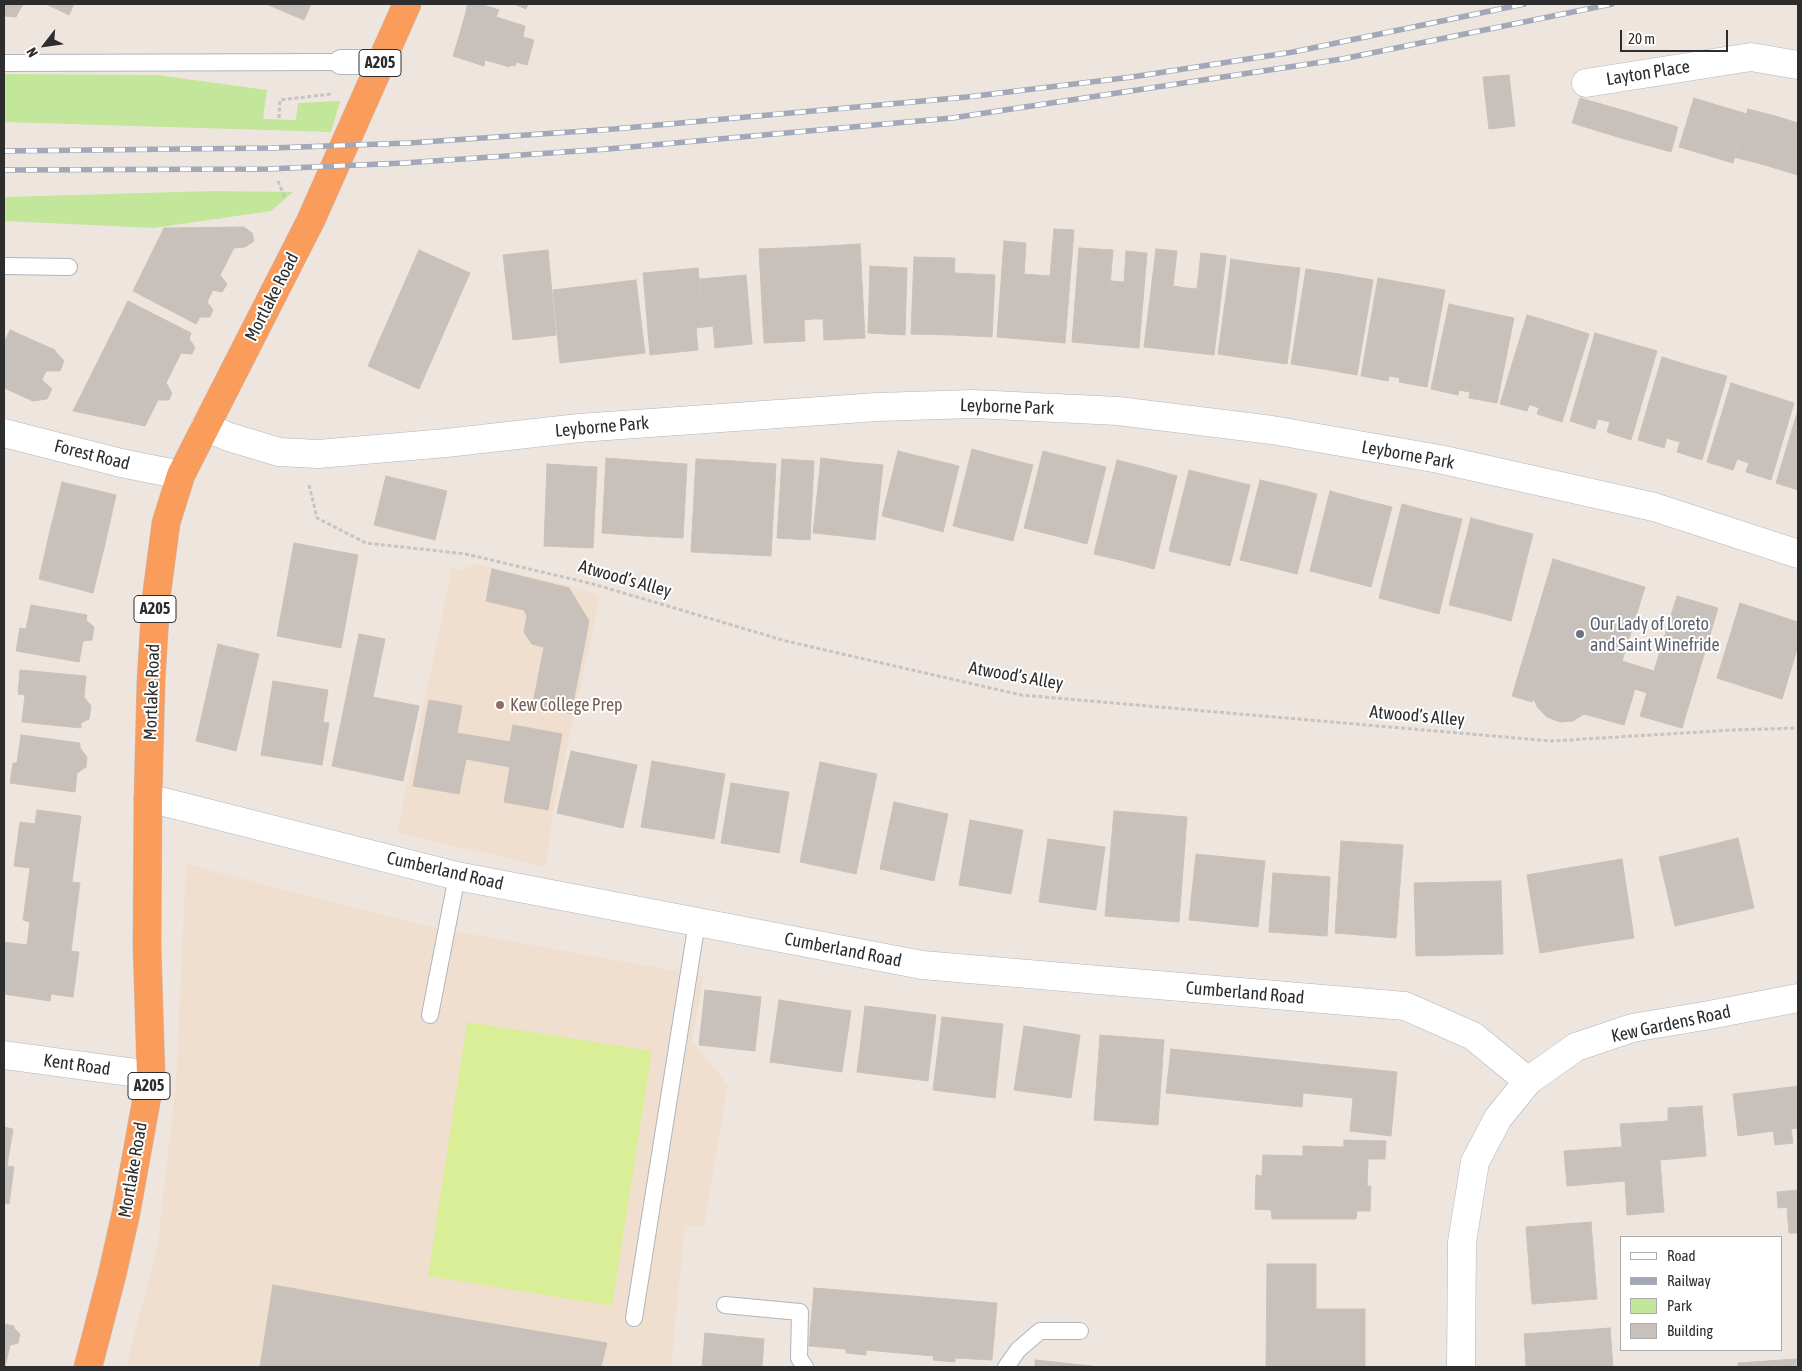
<!DOCTYPE html>
<html>
<head>
<meta charset="utf-8">
<style>
  body { margin:0 }
  #map { position:relative; width:1802px; height:1371px; overflow:hidden; background:#efe5df; font-family:"Asap Condensed",sans-serif }
  canvas { display:block }
  .frame { position:absolute; inset:0; border:5px solid #2d2d2d; pointer-events:none }
  .legend { position:absolute; left:1620px; top:1236px; width:162px; height:115px; box-sizing:border-box; background:#fff; border:1px solid #ababab; margin:0; padding:6px 9px; list-style:none; font-size:15px; color:#2d2d2d }
  .legend li { display:flex; align-items:center; gap:10px; height:25px }
  .legend b { width:25px; border:1px solid #ababab }
  .north { position:absolute; left:20px; top:20px; width:50px; height:50px; -webkit-text-stroke:4px #fff; paint-order:stroke; rotate:240deg; font-size:14px; font-weight:700; line-height:20px; text-align:center; color:#2d2d2d }
  .north::after { content:''; display:block; margin:auto; width:18px; height:22px; background:#2d2d2d; clip-path:polygon(50% 0,100% 100%,50% 72%,0 100%) }
  .scale { position:absolute; left:1620px; top:30px; width:108px; height:22px; box-sizing:border-box; border:2px solid #2d2d2d; border-top:0; padding-left:6px; font-size:15px; line-height:18px; white-space:nowrap; color:#2d2d2d; -webkit-text-stroke:4px #fff; paint-order:stroke }
</style>
</head>
<body>
<div id="map">
<canvas width="1802" height="1371"></canvas>
<div class="frame"></div>
<ul class="legend">
<li><b style="height:6px;background:#fff"></b>Road</li>
<li><b style="height:6px;background:#a1a9b8"></b>Railway</li>
<li><b style="height:14px;background:#c2e79a"></b>Park</li>
<li><b style="height:14px;background:#c8c1bb"></b>Building</li>
</ul>
<div class="north">N</div>
<div class="scale">20 m</div>
</div>
<script>
const ctx = document.querySelector('canvas').getContext('2d');
ctx.lineJoin = 'round';
function fillPath(path, color) { ctx.fillStyle = color; ctx.fill(path, 'evenodd'); }
const toPath = rows => new Path2D(rows.map(r => 'M' + r).join(''));
function strokePath(path, color, width, dash) { ctx.strokeStyle = color; ctx.lineWidth = width; ctx.lineCap = dash ? 'butt' : 'round'; ctx.setLineDash(dash || []); ctx.stroke(path); }
function label(font, color, halo, rows, align = 'center') {
  ctx.font = font + ' "Asap Condensed",sans-serif'; ctx.lineWidth = 4; ctx.setLineDash([]); ctx.textBaseline = 'middle'; ctx.strokeStyle = halo; ctx.fillStyle = color; for (const [text, x, y, turn = 0] of rows) {
    ctx.save(); ctx.translate(x, y); ctx.rotate((+turn || 0) * Math.PI / 180); ctx.textAlign = isNaN(turn) ? turn : align; if (halo) ctx.strokeText(text, 0, 0); ctx.fillText(text, 0, 0); ctx.restore();
  }
}
const education = toPath([
  [476,564,571,586,600,597,553,812,546,867,397,833,452,568,459,570],
  [186,864,421,925,704,976,692,1041,728,1085,704,1226,685,1225,671,1367,126,1367,158,1243,176,1083]
]);
const green = toPath([
  [4,74,157,75,267,90,263,119,296,120,298,103,340,101,331,132,4,122],
  [213,191,293,192,271,211,154,228,4,221,4,197]
]);
const pitch = toPath([
  [467,1022,652,1051,612,1306,428,1276]
]);
const building = toPath([
  [4,4,23,4,16,17,4,16,4,4],
  [46,4,74,4,69,15,46,4],
  [266,4,311,4,304,20,266,4],
  [468,4,480,4,499,10,496,17,525,26,523,37,534,40,531,51,461,30,468,4],
  [514,4,528,4,526,9,514,4],
  [461,30,531,51,527,65,516,62,515,66,510,65,510,67,485,60,484,66,453,56,461,30],
  [1509,75,1515,126,1489,129,1483,77,1509,75],
  [1580,98,1629,112,1621,138,1572,123,1580,98],
  [1694,98,1720,106,1706,155,1679,147,1694,98],
  [1720,106,1747,114,1733,163,1706,155,1720,106],
  [1748,109,1775,116,1761,164,1734,157,1748,109],
  [1629,112,1678,127,1671,152,1621,138,1629,112],
  [1775,116,1798,123,1798,136,1788,172,1761,164,1775,116],
  [1798,136,1798,175,1788,172,1798,136],
  [244,227,252,233,254,241,245,247,234,248,220,275,227,284,222,292,213,290,207,302,213,310,210,317,200,317,196,324,133,291,164,228,244,227],
  [1054,229,1074,230,1065,343,1032,340,1037,275,1050,276,1054,229],
  [1004,241,1026,243,1024,274,1037,275,1032,340,997,337,1004,241],
  [860,244,865,338,824,340,823,319,813,319,809,247,860,244],
  [809,247,813,319,804,320,805,341,764,343,759,249,809,247],
  [1079,248,1113,250,1105,345,1072,342,1079,248],
  [1156,249,1177,251,1173,286,1186,288,1179,351,1144,347,1156,249],
  [419,250,470,273,419,389,368,366,419,250],
  [548,250,556,335,513,340,503,255,548,250],
  [1126,251,1147,253,1139,348,1105,345,1111,281,1124,282,1126,251],
  [1201,253,1226,256,1214,355,1179,351,1186,288,1197,289,1201,253],
  [914,257,955,258,952,335,911,334,914,257],
  [1231,259,1264,264,1251,359,1218,354,1231,259],
  [1264,264,1300,268,1287,364,1251,359,1264,264],
  [870,266,907,268,905,335,868,333,870,266],
  [698,268,704,327,696,328,698,350,650,355,643,273,698,268],
  [1306,269,1339,274,1323,369,1291,364,1306,269],
  [954,273,995,275,992,337,952,335,954,273],
  [1339,274,1373,280,1357,375,1323,369,1339,274],
  [746,275,752,344,715,348,713,326,704,327,700,279,746,275],
  [1378,278,1411,284,1395,377,1389,376,1388,381,1361,376,1378,278],
  [636,280,645,353,560,363,553,290,636,280],
  [1411,284,1445,290,1427,387,1399,382,1400,378,1395,377,1411,284],
  [128,301,191,333,189,339,195,347,192,354,181,353,166,383,172,393,169,400,158,400,145,426,73,411,128,301],
  [1449,304,1481,311,1464,391,1459,390,1458,395,1431,389,1449,304],
  [1481,311,1514,318,1497,403,1469,398,1470,392,1464,391,1481,311],
  [1527,315,1558,324,1534,406,1529,405,1527,411,1500,404,1527,315],
  [1558,324,1589,334,1562,422,1537,414,1539,408,1534,406,1558,324],
  [10,330,55,350,55,351,64,361,60,371,46,371,42,380,52,389,47,399,33,401,4,388,4,343,10,330],
  [1595,333,1626,342,1603,420,1598,419,1595,429,1570,421,1595,333],
  [1626,342,1657,351,1631,440,1607,432,1610,422,1603,420,1626,342],
  [1662,357,1694,367,1673,440,1667,438,1664,448,1638,440,1662,357],
  [1694,367,1727,376,1702,460,1677,452,1680,442,1673,440,1694,367],
  [1731,383,1763,393,1743,461,1737,459,1733,470,1707,462,1731,383],
  [1763,393,1794,403,1771,480,1746,472,1749,463,1743,461,1763,393],
  [1798,410,1798,490,1776,483,1798,410],
  [972,449,1001,457,985,534,953,526,972,449],
  [898,451,926,458,914,524,882,516,898,451],
  [1043,451,1074,459,1056,536,1024,528,1043,451],
  [1001,457,1033,465,1013,541,985,534,1001,457],
  [606,458,645,461,643,536,602,533,606,458],
  [821,458,850,462,842,536,813,533,821,458],
  [926,458,959,466,943,532,914,524,926,458],
  [696,459,734,461,732,554,691,552,696,459],
  [782,459,814,461,810,540,777,538,782,459],
  [1074,459,1106,467,1087,544,1056,536,1074,459],
  [1117,460,1145,467,1124,561,1094,554,1117,460],
  [645,461,687,464,683,538,643,536,645,461],
  [734,461,776,464,771,556,732,554,734,461],
  [850,462,883,465,875,540,842,536,850,462],
  [547,464,597,467,593,548,544,546,547,464],
  [1145,467,1177,476,1154,569,1124,561,1145,467],
  [1189,470,1217,477,1198,558,1169,551,1189,470],
  [386,476,447,491,435,540,374,525,386,476],
  [1217,477,1250,485,1230,566,1198,558,1217,477],
  [1260,480,1290,487,1269,567,1240,560,1260,480],
  [62,482,116,495,105,544,50,531,62,482],
  [1290,487,1317,494,1297,574,1269,567,1290,487],
  [1330,491,1359,499,1341,579,1310,571,1330,491],
  [1359,499,1392,507,1371,587,1341,579,1359,499],
  [1402,504,1432,512,1409,606,1379,598,1402,504],
  [1432,512,1462,519,1439,614,1409,606,1432,512],
  [1471,518,1501,526,1478,612,1449,605,1471,518],
  [1501,526,1533,534,1511,621,1478,612,1501,526],
  [50,531,105,544,93,593,39,579,50,531],
  [294,543,358,555,341,648,277,636,294,543],
  [1553,559,1645,587,1622,661,1654,671,1677,596,1718,608,1682,728,1640,716,1647,693,1635,689,1624,725,1584,714,1573,721,1560,722,1547,717,1538,708,1533,698,1532,702,1512,696,1553,559],
  [492,569,569,588,589,621,571,714,533,703,544,647,532,644,524,632,527,616,524,610,486,601,492,569],
  [1740,603,1798,622,1798,646,1782,699,1717,678,1740,603],
  [31,605,87,615,86,620,94,627,92,640,83,641,79,662,16,651,20,628,26,629,31,605],
  [359,634,385,639,373,697,419,706,403,781,332,766,359,634],
  [218,644,259,654,236,751,196,741,218,644],
  [20,670,86,676,84,697,91,706,89,719,81,723,81,728,22,722,25,695,18,694,20,670],
  [273,681,328,690,323,722,329,723,322,765,261,755,273,681],
  [429,700,462,706,457,733,510,742,513,725,562,734,548,810,504,802,510,767,466,759,459,794,413,786,429,700],
  [21,735,80,743,80,748,87,757,86,767,77,773,75,792,10,783,13,763,17,763,21,735],
  [571,751,637,765,623,828,557,813,571,751],
  [652,761,725,774,714,839,641,827,652,761],
  [820,762,877,774,856,874,800,862,820,762],
  [731,783,789,792,779,853,721,843,731,783],
  [894,802,948,814,934,881,880,869,894,802],
  [37,810,81,816,72,882,80,883,71,951,79,952,73,997,51,994,50,1001,4,994,4,942,27,945,30,922,23,920,30,868,14,866,20,822,35,824,37,810],
  [1114,811,1187,817,1179,922,1105,916,1114,811],
  [970,820,1023,830,1011,894,959,885,970,820],
  [1738,838,1754,908,1715,917,1698,848,1738,838],
  [1048,839,1105,847,1096,910,1039,902,1048,839],
  [1341,841,1403,845,1396,938,1335,933,1341,841],
  [1698,848,1715,917,1675,926,1659,857,1698,848],
  [1196,854,1265,861,1258,927,1189,920,1196,854],
  [1622,859,1634,938,1587,945,1574,867,1622,859],
  [1574,867,1587,945,1540,953,1527,875,1574,867],
  [1273,873,1330,877,1327,936,1269,932,1273,873],
  [1501,881,1503,954,1459,955,1457,882,1501,881],
  [1457,882,1459,955,1416,956,1414,883,1457,882],
  [705,990,761,997,755,1051,699,1045,705,990],
  [779,1000,851,1011,842,1072,770,1062,779,1000],
  [865,1006,936,1015,928,1081,857,1072,865,1006],
  [942,1017,1003,1024,995,1098,933,1090,942,1017],
  [1024,1026,1080,1035,1071,1098,1014,1090,1024,1026],
  [1100,1035,1164,1040,1158,1125,1094,1120,1100,1035],
  [1171,1049,1397,1072,1391,1136,1350,1131,1353,1098,1303,1093,1302,1107,1166,1093,1171,1049],
  [1798,1086,1798,1128,1791,1129,1793,1143,1775,1145,1768,1090,1798,1086],
  [1768,1090,1773,1131,1738,1136,1733,1094,1768,1090],
  [1702,1106,1706,1156,1660,1160,1664,1212,1627,1215,1625,1181,1567,1186,1564,1151,1622,1147,1620,1124,1668,1121,1668,1108,1702,1106],
  [4,1127,13,1129,7,1166,4,1166,4,1127],
  [1344,1140,1386,1141,1385,1159,1368,1159,1367,1186,1371,1186,1370,1211,1357,1211,1356,1219,1272,1219,1271,1210,1255,1209,1256,1175,1262,1176,1263,1155,1303,1156,1303,1146,1344,1147,1344,1140],
  [4,1166,14,1167,9,1204,4,1203,4,1166],
  [1798,1190,1798,1233,1789,1233,1787,1207,1778,1208,1777,1192,1798,1190],
  [1591,1222,1597,1299,1532,1304,1526,1227,1591,1222],
  [1267,1264,1316,1264,1316,1309,1365,1309,1365,1367,1266,1367,1267,1264],
  [273,1285,464,1319,607,1343,601,1367,260,1367,273,1285],
  [814,1288,997,1303,992,1360,955,1358,955,1362,933,1360,934,1356,866,1350,866,1355,846,1353,846,1349,809,1346,814,1288],
  [4,1324,14,1326,14,1328,20,1334,18,1343,10,1345,5,1367,4,1367,4,1324],
  [1610,1328,1613,1367,1526,1367,1524,1334,1610,1328],
  [705,1333,764,1339,762,1367,702,1367,705,1333],
  [1796,1359,1796,1367,1738,1367,1738,1363,1796,1359],
  [1035,1360,1092,1366,1091,1367,1035,1367,1035,1360]
]);
const path = toPath([
  [279,118,280,100,331,94],
  [278,181,285,198],
  [309,485,317,518,366,543,466,554,593,584,786,641,1021,695,1551,741,1733,730,1798,728]
]);
const service = toPath([
  [4,63,341,62],
  [4,266,69,267],
  [430,1015,457,876],
  [725,1305,800,1312,799,1358,805,1367],
  [634,1318,697,922],
  [1006,1367,1018,1350,1040,1331,1080,1331]
]);
const pedestrian = toPath([
  [341,62,380,62]
]);
const minor = toPath([
  [1586,83,1751,57,1798,65],
  [205,427,229,437,279,452,318,454,446,443,579,428,877,407,973,404,1118,411,1272,430,1439,459,1654,507,1798,554],
  [4,433,121,463,181,475],
  [148,798,457,876,922,965,1405,1006,1473,1036,1528,1081],
  [4,1055,151,1075]
]);
const secondary = toPath([
  [1461,1367,1462,1242,1475,1162,1498,1118,1528,1081,1576,1047,1632,1028,1704,1016,1798,998]
]);
const trunk = toPath([
  [88,1367,112,1275,126,1213,151,1075,147,945,148,798,151,681,156,599,166,523,181,475,311,220,407,4]
]);
const rail = toPath([
  [4,151,272,148,409,143,614,129,967,97,1132,77,1293,52,1524,4],
  [4,170,268,169,404,163,608,149,952,118,1342,59,1612,4]
]);
const markers = [
  [1580,634,5,"#6b7280"],
  [500,705,5,"#8d6e63"]
];
const shields = [
  [380,63,42],
  [155,609,42],
  [149,1086,42]
];
const shieldNames = [
  ["A205",380,63],
  ["A205",155,609],
  ["A205",149,1086]
];
const streetNames = [
  ["Layton Place",1648,73,-9],
  ["Mortlake Road",272,297,-63],
  ["Leyborne Park",1007,407,2],
  ["Leyborne Park",602,427,-5],
  ["Forest Road",92,455,14],
  ["Leyborne Park",1408,455,10],
  ["Atwood’s Alley",625,579,16],
  ["Atwood’s Alley",1016,676,10],
  ["Mortlake Road",152,692,-88],
  ["Atwood’s Alley",1417,716,5],
  ["Cumberland Road",445,871,13],
  ["Cumberland Road",843,950,11],
  ["Cumberland Road",1245,993,5],
  ["Kew Gardens Road",1671,1024,-12],
  ["Kent Road",77,1065,8],
  ["Mortlake Road",133,1170,-80]
];
const worshipNames = [
  ["Our Lady of Loreto",1590,624],
  ["and Saint Winefride",1590,645]
];
const educationNames = [
  ["Kew College Prep",510,705]
];
fillPath(education, '#f0dfcf');
fillPath(green, '#c2e79a');
fillPath(pitch, '#d9ee96');
fillPath(building, '#c8c1bb');
strokePath(building, '#cbc1b8', 1);
strokePath(service, '#afb5bd', 18);
strokePath(pedestrian, '#afb5bd', 26);
strokePath(minor, '#afb5bd', 29);
strokePath(secondary, '#afb5bd', 29);
strokePath(trunk, '#c4c4c4', 29);
strokePath(path, '#c4c4c4', 3, [4, 2.5]);
strokePath(service, '#fff', 16);
strokePath(pedestrian, '#fff', 24);
strokePath(minor, '#fff', 28);
strokePath(secondary, '#fff', 28);
strokePath(trunk, '#fa9c5c', 28);
strokePath(rail, '#a1a9b8', 5.5);
strokePath(rail, '#fff', 4, [11]);
for (const [x, y, r, color] of markers) { const dot = new Path2D(); dot.arc(x, y, r, 0, 2 * Math.PI); ctx.fillStyle = color; ctx.fill(dot); strokePath(dot, '#fff', 2); }
for (const [x, y, w] of shields) { const box = new Path2D(); box.roundRect(x - w / 2, y - 13.5, w, 27, 4); ctx.fillStyle = '#fff'; ctx.fill(box); strokePath(box, '#2d2d2d', 1); }
label('bold 16px', '#2d2d2d', null, shieldNames);
label('18px', '#2d2d2d', '#fff', streetNames);
label('18px', '#5b616d', '#fff', worshipNames, 'left');
label('18px', '#785e54', '#fff', educationNames, 'left');
</script>
</body>
</html>
